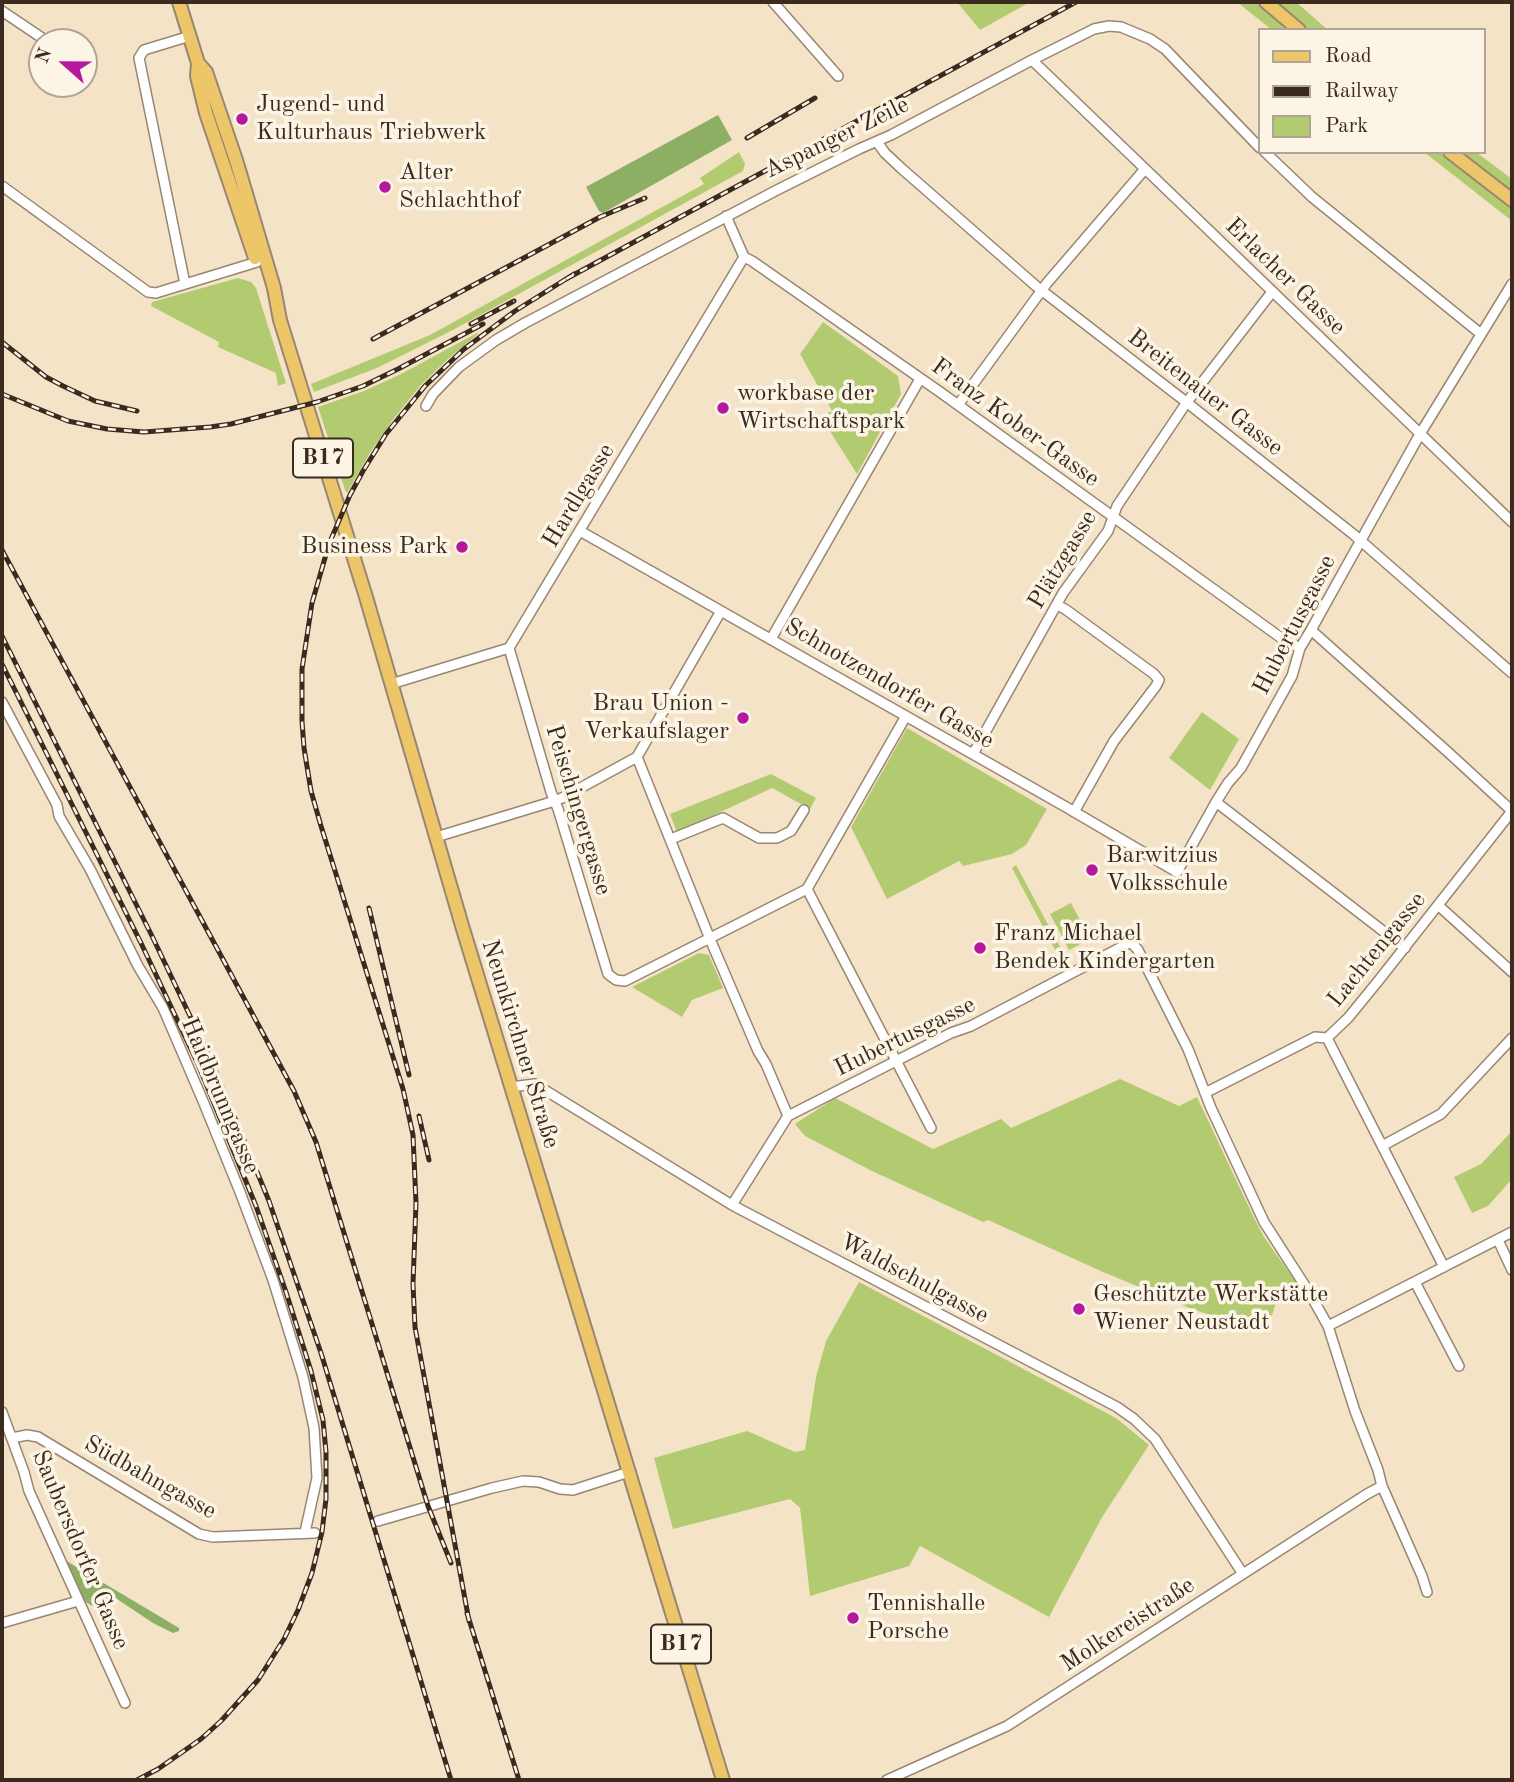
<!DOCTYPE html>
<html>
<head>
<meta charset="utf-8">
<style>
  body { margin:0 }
  #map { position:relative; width:1514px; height:1782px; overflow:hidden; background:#f5e3c8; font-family:"Old Standard TT",serif }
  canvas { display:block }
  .frame { position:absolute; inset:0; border:4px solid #3b2a1e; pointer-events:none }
  .legend { position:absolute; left:1258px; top:28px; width:228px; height:126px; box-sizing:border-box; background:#fcf5e5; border:2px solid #afa495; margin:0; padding:9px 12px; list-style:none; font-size:21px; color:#3b2a1e }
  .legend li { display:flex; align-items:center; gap:14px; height:35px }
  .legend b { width:35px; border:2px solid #afa495 }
  .north { position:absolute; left:28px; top:28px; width:70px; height:70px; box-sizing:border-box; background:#fcf5e5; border:2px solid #afa495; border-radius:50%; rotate:291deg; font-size:19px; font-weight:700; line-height:28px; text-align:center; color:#3b2a1e }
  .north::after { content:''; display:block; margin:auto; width:24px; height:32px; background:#b5179e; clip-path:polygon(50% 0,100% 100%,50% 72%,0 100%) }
</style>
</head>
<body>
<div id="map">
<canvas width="1514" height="1782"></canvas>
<div class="frame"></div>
<ul class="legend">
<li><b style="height:9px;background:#ecc669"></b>Road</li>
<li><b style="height:9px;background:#3b2a1e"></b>Railway</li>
<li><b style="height:19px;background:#b2cb71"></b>Park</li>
</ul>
<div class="north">N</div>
</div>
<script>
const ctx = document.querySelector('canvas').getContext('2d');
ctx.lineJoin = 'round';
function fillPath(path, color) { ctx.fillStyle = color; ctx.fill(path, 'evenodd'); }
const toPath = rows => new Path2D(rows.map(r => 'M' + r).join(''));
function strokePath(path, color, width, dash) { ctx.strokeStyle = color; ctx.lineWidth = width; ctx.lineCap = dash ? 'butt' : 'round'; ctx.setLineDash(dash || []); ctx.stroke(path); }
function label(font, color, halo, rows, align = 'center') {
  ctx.font = font + ' "Old Standard TT",serif'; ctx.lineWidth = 7; ctx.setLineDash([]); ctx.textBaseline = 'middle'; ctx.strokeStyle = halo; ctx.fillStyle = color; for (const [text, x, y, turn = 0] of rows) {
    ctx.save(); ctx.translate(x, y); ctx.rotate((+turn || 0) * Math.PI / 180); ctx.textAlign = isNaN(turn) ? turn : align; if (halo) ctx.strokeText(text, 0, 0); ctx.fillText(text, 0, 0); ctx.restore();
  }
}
const green = toPath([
  [957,2,1030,2,980,30],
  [1237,2,1296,2,1328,30,1272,30],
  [739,152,745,164,743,171,453,330,377,368,314,392,311,384,430,335,704,184,700,178],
  [1424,152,1476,152,1512,179,1512,221],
  [238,278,251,282,256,288,286,383,278,386,276,373,218,347,219,342,151,306,152,302],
  [823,322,898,376,901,394,857,474,821,417,832,411,800,354],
  [477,333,478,334,448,359,421,385,395,417,371,451,347,493,345,490,318,407,364,391,401,374],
  [1202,712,1239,739,1210,790,1169,758],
  [907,728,1047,809,1026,845,1012,854,963,866,959,861,887,899,851,827],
  [771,774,816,798,810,809,772,788,680,831,676,830,670,814],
  [1016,865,1065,956,1060,959,1012,868],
  [1071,903,1090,939,1069,950,1050,914],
  [699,953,709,955,723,988,692,1000,682,1017,632,987],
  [1120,1079,1179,1106,1197,1097,1254,1218,1264,1237,1298,1285,1278,1297,1266,1333,1192,1309,1103,1272,988,1220,983,1222,872,1171,805,1136,795,1124,835,1098,933,1149,1001,1119,1011,1128],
  [1512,1131,1512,1179,1488,1206,1472,1213,1454,1177,1481,1164],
  [859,1282,1116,1418,1149,1445,1101,1519,1049,1617,920,1546,909,1566,810,1596,800,1508,790,1499,673,1529,654,1458,747,1431,795,1452,805,1450,816,1377,826,1341]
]);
const forest = toPath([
  [718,115,732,140,603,213,599,211,586,187],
  [65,1560,179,1628,179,1631,173,1633,153,1623,114,1597,110,1605,103,1612,84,1601]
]);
const minor = toPath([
  [773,2,838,76],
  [2,11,48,42],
  [1032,60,1512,522],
  [877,142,885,153,901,168,1036,286,1190,405,1353,534,1512,673],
  [1265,152,1312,197,1481,334],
  [2,186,148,292,156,293,257,262],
  [726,216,744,257,752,261,940,392,1284,640,1300,648],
  [185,284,139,58,144,50,190,36],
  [958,405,1047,283,1145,169],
  [426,406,433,394,459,367,496,340,525,323,777,190,859,149,891,135,1032,60,1094,29,1109,26,1121,27,1150,39,1165,49,1260,148],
  [580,531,1066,807,1177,872,1216,802,1228,783,1241,768,1292,676,1300,648,1311,630,1420,434,1512,284],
  [1057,605,1065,609,1154,674,1159,680,1156,686,1114,741,1074,812],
  [1311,630,1449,753,1512,811],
  [771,639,920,379],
  [509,648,551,792,558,809,608,974,616,980,625,981,807,889,906,716],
  [391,684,509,648,744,257],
  [2,702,57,805,59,816,90,869,138,966,163,1008,203,1101,240,1192,273,1280,303,1377,314,1428,317,1478,305,1532],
  [973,754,1063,593,1108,531,1117,506,1187,402,1272,292],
  [637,757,710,939,758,1051,766,1064,788,1116],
  [1216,802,1405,948],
  [436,837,548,803,562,798,637,757,721,611],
  [671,839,723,818,759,838,777,838,791,831,804,810],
  [807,889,931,1128],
  [1439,906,1512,972],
  [1327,1038,1444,1267],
  [511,1087,535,1084,732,1205,1117,1407,1134,1419,1155,1439,1243,1574],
  [1205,1093,1315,1037,1327,1038,1348,1018,1379,980,1512,811],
  [1382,1146,1441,1114,1512,1038],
  [732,1205,788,1116,951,1033,971,1026,1131,942,1138,950,1188,1049,1211,1108,1264,1222,1309,1292,1328,1326,1355,1411,1378,1470,1382,1486,1422,1576,1427,1592],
  [1498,1240,1512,1270],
  [1415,1282,1459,1366],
  [1328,1326,1512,1232],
  [2,1412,24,1472,29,1491,125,1703],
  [12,1438,27,1435,38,1437,199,1534,213,1537,315,1533],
  [378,1521,492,1488,523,1481,539,1482,560,1489,573,1490,629,1472],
  [2,1623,78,1601],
  [887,1780,1007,1726,1367,1494,1382,1486]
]);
const major = toPath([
  [179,2,198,63,197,76,206,113,255,258],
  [1266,2,1299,30],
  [198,63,206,72,236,160,274,288,280,320,366,597,463,929,723,1780],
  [1450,152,1512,200]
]);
const rail = toPath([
  [747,138,815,98],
  [566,279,1076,2],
  [471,324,514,301],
  [373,339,600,217,645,198],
  [2,342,46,377,63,386,95,401,137,411],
  [2,394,68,421,107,429,144,432,210,427,231,424,317,402,363,386,398,369,483,324],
  [2,550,294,1091,316,1142,428,1506,451,1563],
  [2,636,152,936,210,1058,269,1201,321,1353,451,1780],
  [2,664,141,943,198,1064,256,1206,286,1292,311,1371,323,1420,326,1452,326,1499,322,1532,312,1573,298,1610,284,1639,258,1680,221,1721,201,1739,158,1769,137,1780],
  [369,908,409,1075],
  [419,1116,429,1160],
  [467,1613,519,1780],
  [469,1621,415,1327,413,1284,416,1203,413,1135,403,1089,321,826,311,791,304,748,302,721,302,669,312,603,329,544,350,495,363,471,386,434,425,386,464,349,515,311,574,274]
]);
const markers = [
  [242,119,7,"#b5179e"],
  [385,187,7,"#b5179e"],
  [723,408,7,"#b5179e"],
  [462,547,7,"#b5179e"],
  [743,718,7,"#b5179e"],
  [1092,870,7,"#b5179e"],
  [980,948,7,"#b5179e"],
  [1079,1309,7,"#b5179e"],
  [853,1618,7,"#b5179e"]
];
const shields = [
  [323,458,60],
  [681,1644,60]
];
const shieldNames = [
  ["B17",323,458],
  ["B17",681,1644]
];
const poiNames = [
  ["Jugend- und",256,105],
  ["Kulturhaus Triebwerk",256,133],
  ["Alter",399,173],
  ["Schlachthof",399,201],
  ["workbase der",737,394],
  ["Wirtschaftspark",737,422],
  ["Business Park",448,547,"right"],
  ["Brau Union -",729,704,"right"],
  ["Verkaufslager",729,732,"right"],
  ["Barwitzius",1106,856],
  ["Volksschule",1106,884],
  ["Franz Michael",994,934],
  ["Bendek Kindergarten",994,962],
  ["Geschützte Werkstätte",1093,1295],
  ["Wiener Neustadt",1093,1323],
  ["Tennishalle",867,1604],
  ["Porsche",867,1632]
];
const streetNames = [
  ["Aspanger Zeile",837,138,-26],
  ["Erlacher Gasse",1285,277,44],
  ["Breitenauer Gasse",1205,393,38],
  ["Franz Kober-Gasse",1015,423,36],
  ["Hardlgasse",579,496,-59],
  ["Plätzgasse",1063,560,-59],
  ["Hubertusgasse",1295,625,-63],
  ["Schnotzendorfer Gasse",889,684,30],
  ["Peischingergasse",578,810,73],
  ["Lachtengasse",1377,950,-51],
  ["Hubertusgasse",905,1037,-26],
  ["Neunkirchner Straße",520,1044,73],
  ["Haidbrunngasse",220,1096,67],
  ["Waldschulgasse",914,1279,28],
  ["Südbahngasse",150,1478,29],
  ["Saubersdorfer Gasse",80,1550,67],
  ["Molkereistraße",1128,1625,-33]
];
fillPath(green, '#b2cb71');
fillPath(forest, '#8daf63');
strokePath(minor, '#988673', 12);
strokePath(major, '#988673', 16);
strokePath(minor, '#fff', 9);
strokePath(major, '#ecc669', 12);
strokePath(rail, '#3b2a1e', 5);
strokePath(rail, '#fcf5e5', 2.5, [8]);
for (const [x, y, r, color] of markers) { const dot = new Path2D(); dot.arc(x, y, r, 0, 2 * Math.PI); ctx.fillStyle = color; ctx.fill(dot); strokePath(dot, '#fcf5e5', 2.5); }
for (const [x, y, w] of shields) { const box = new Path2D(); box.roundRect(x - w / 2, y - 19.5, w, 39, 5); ctx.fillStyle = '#fcf5e5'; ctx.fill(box); strokePath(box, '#3b2a1e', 2); }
label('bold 23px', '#3b2a1e', null, shieldNames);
label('24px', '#3b2a1e', '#fcf5e5', poiNames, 'left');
label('24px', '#3b2a1e', '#fcf5e5', streetNames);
</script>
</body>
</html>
